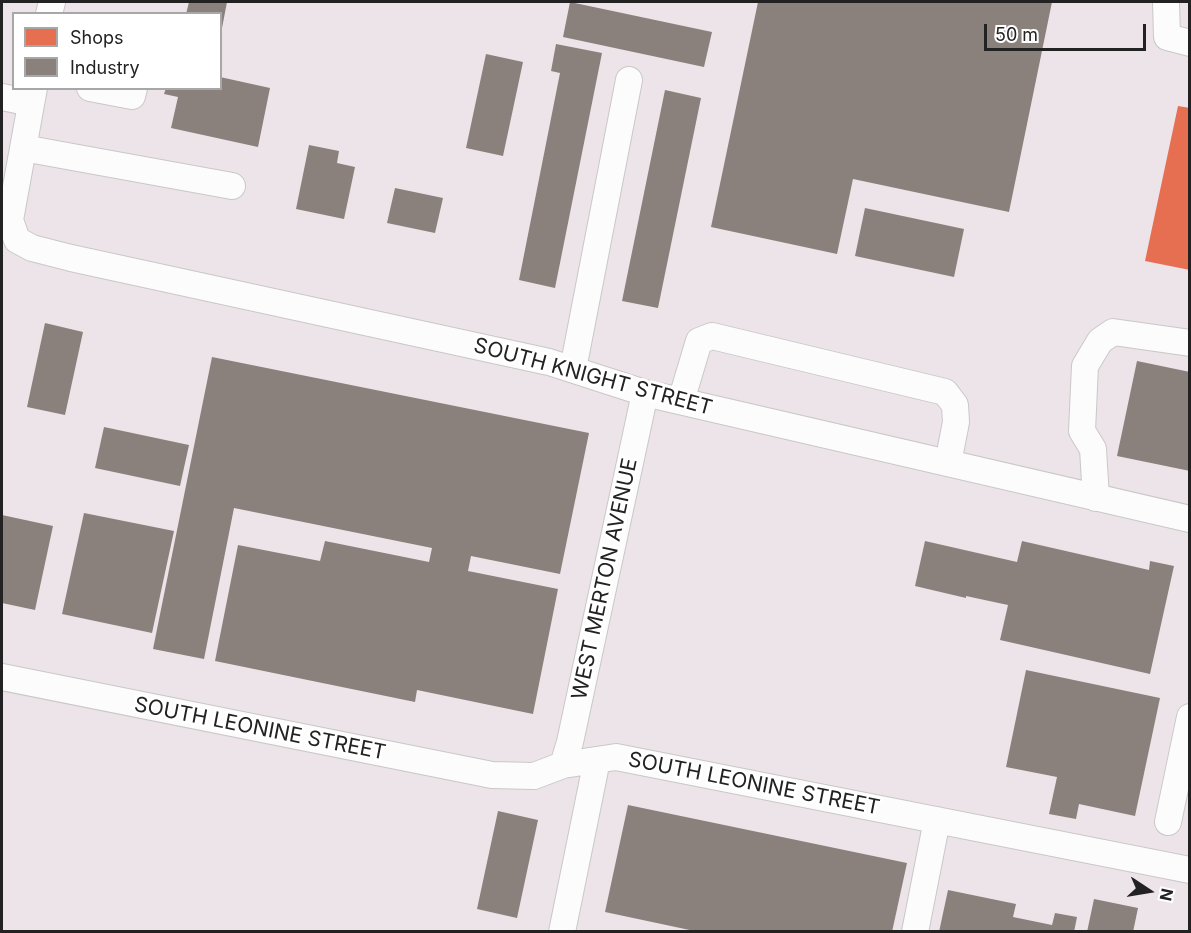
<!DOCTYPE html>
<html>
<head>
<meta charset="utf-8">
<style>
  body { margin:0 }
  #map { position:relative; width:1191px; height:933px; overflow:hidden; background:#f0eeeb; font-family:Inter,sans-serif }
  canvas { display:block }
  .frame { position:absolute; inset:0; border:3px solid #222; pointer-events:none }
  .legend { position:absolute; left:12px; top:12px; width:210px; height:78px; box-sizing:border-box; background:#fff; border:2px solid #a7a7a7; margin:0; padding:8px 10px; list-style:none; font-size:18px; color:#222 }
  .legend li { display:flex; align-items:center; gap:12px; height:30px }
  .legend b { width:30px; border:2px solid #a7a7a7 }
  .north { position:absolute; left:1119px; top:861px; width:60px; height:60px; -webkit-text-stroke:4px #fff; paint-order:stroke; rotate:102deg; font-size:16px; font-weight:700; line-height:24px; text-align:center; color:#222 }
  .north::after { content:''; display:block; margin:auto; width:21px; height:27px; background:#222; clip-path:polygon(50% 0,100% 100%,50% 72%,0 100%) }
  .scale { position:absolute; left:984px; top:24px; width:162px; height:27px; box-sizing:border-box; border:3px solid #222; border-top:0; padding-left:8px; font-size:18px; line-height:21px; white-space:nowrap; color:#222; -webkit-text-stroke:4px #fff; paint-order:stroke }
</style>
</head>
<body>
<div id="map">
<canvas width="1191" height="933"></canvas>
<div class="frame"></div>
<ul class="legend">
<li><b style="height:16px;background:#e76f51"></b>Shops</li>
<li><b style="height:16px;background:#8a817c"></b>Industry</li>
</ul>
<div class="north">N</div>
<div class="scale">50 m</div>
</div>
<script>
const ctx = document.querySelector('canvas').getContext('2d');
ctx.lineJoin = 'round';
function fillPath(path, color) { ctx.fillStyle = color; ctx.fill(path, 'evenodd'); }
const toPath = rows => new Path2D(rows.map(r => 'M' + r).join(''));
function strokePath(path, color, width, dash) { ctx.strokeStyle = color; ctx.lineWidth = width; ctx.lineCap = dash ? 'butt' : 'round'; ctx.setLineDash(dash || []); ctx.stroke(path); }
function label(font, color, halo, rows, align = 'center') {
  ctx.font = font + ' Inter,sans-serif'; ctx.lineWidth = 6; ctx.setLineDash([]); ctx.textBaseline = 'middle'; ctx.strokeStyle = halo; ctx.fillStyle = color; for (const [text, x, y, turn = 0] of rows) {
    ctx.save(); ctx.translate(x, y); ctx.rotate((+turn || 0) * Math.PI / 180); ctx.textAlign = isNaN(turn) ? turn : align; if (halo) ctx.strokeText(text, 0, 0); ctx.fillText(text, 0, 0); ctx.restore();
  }
}
const industrial = toPath([
  [2,2,1189,2,1189,931,2,931],
  [14,14,220,14,220,88,14,88]
]);
const shops = toPath([
  [1178,106,1190,108,1190,270,1145,261]
]);
const industry = toPath([
  [189,2,227,2,222,28,220,14,186,14],
  [570,2,712,32,704,67,563,37],
  [758,2,1052,2,1009,212,853,179,837,254,711,227],
  [556,44,602,53,555,288,519,280,560,73,551,71],
  [486,54,523,62,503,156,466,148],
  [220,77,270,88,258,147,171,128,178,97,164,94,166,88,220,88],
  [665,90,701,98,658,308,622,301],
  [309,145,339,151,337,163,355,167,344,219,296,209],
  [395,188,443,198,435,233,387,223],
  [865,208,964,229,954,277,855,256],
  [45,323,83,332,65,415,27,407],
  [212,357,589,433,560,574,471,556,468,571,558,589,533,714,417,690,415,702,215,661,238,545,320,561,325,541,429,562,432,548,234,508,204,659,153,649],
  [1137,361,1190,372,1190,471,1117,456],
  [104,427,189,445,180,486,95,468],
  [84,513,174,531,152,633,62,614],
  [2,515,53,526,35,610,2,603],
  [925,541,1017,562,1022,541,1149,570,1150,561,1174,566,1150,674,1000,640,1008,605,966,596,966,598,915,586],
  [1026,670,1160,698,1135,816,1079,804,1076,819,1049,814,1057,777,1006,767],
  [628,805,907,863,892,932,699,932,605,912],
  [498,811,538,820,517,918,477,909],
  [948,890,1016,904,1013,917,1052,925,1055,913,1077,917,1074,932,939,932],
  [1094,899,1138,908,1133,932,1087,932]
]);
const minor = toPath([
  [1166,2,1167,37,1190,43],
  [49,14,52,2],
  [34,88,10,220,17,240,32,248,71,258,549,362,645,393,1190,519],
  [90,88,132,96,134,88],
  [2,97,31,103],
  [23,148,232,186],
  [573,369,629,80],
  [681,401,699,341,712,336,945,392,955,405,956,422,948,463],
  [1096,498,1093,449,1082,431,1085,366,1100,341,1113,332,1190,343],
  [2,677,492,775,534,776,563,765,616,757,1190,870],
  [563,765,570,742,645,393],
  [1168,822,1190,717],
  [562,932,597,760],
  [915,932,937,820]
]);
const streetNames = [
  ["SOUTH KNIGHT STREET",593,377,15],
  ["WEST MERTON AVENUE",605,579,-78],
  ["SOUTH LEONINE STREET",260,729,11],
  ["SOUTH LEONINE STREET",754,784,11]
];
fillPath(industrial, '#ede4e9');
fillPath(shops, '#e76f51');
fillPath(industry, '#8a817c');
strokePath(minor, '#c9c8c7', 28);
strokePath(minor, '#fdfcfc', 26);
label('21px', '#222', '#fff', streetNames);
</script>
</body>
</html>
